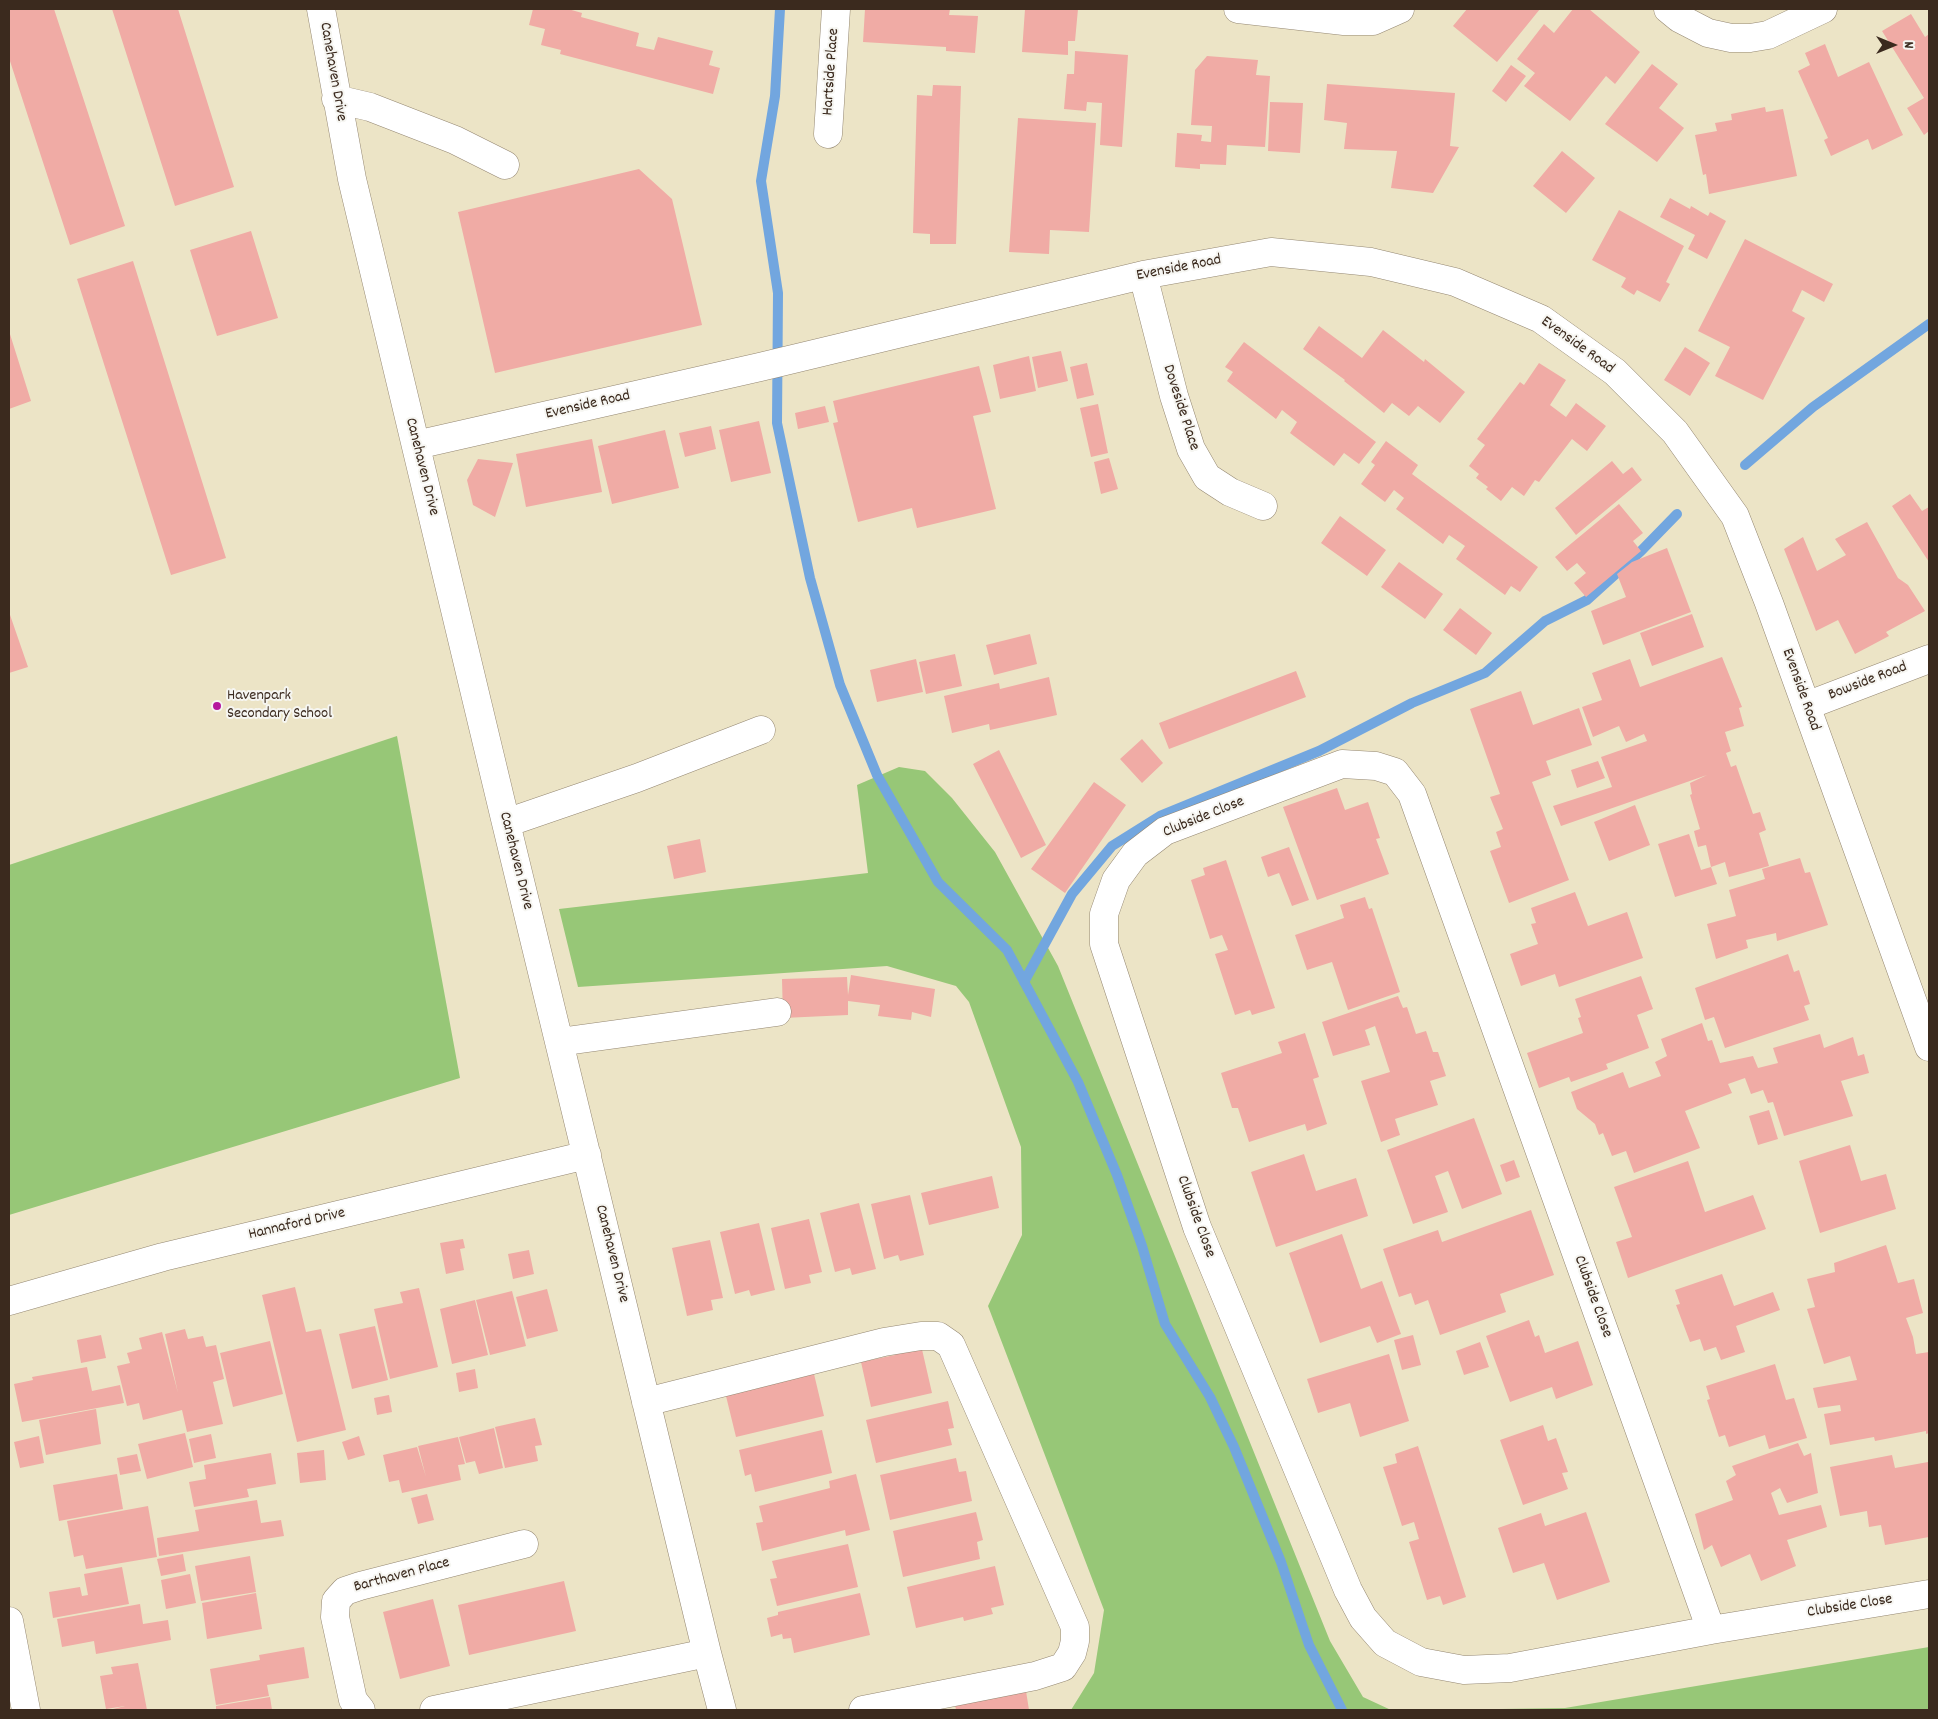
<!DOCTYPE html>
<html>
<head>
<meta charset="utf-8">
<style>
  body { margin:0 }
  #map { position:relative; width:1938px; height:1719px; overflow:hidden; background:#ece4c6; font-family:Dekko,sans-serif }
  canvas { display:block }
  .frame { position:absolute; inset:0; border:10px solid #3b2a1e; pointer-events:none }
  .north { position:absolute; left:1868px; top:20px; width:50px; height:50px; -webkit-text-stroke:4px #f6f6f2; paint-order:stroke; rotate:90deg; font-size:14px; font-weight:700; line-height:20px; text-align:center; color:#3b2a1e }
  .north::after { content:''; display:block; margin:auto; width:18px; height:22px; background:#3b2a1e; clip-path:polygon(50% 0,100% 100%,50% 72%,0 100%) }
</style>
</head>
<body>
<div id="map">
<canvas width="1938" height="1719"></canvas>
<div class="frame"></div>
<div class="north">N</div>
</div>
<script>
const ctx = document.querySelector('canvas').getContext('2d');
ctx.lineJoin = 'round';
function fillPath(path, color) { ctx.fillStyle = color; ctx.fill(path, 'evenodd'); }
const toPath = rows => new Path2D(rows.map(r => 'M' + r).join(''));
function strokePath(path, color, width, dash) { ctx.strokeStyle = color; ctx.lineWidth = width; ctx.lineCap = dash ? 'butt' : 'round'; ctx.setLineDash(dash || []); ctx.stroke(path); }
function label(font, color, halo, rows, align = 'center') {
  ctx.font = font + ' Dekko,sans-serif'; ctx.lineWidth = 4; ctx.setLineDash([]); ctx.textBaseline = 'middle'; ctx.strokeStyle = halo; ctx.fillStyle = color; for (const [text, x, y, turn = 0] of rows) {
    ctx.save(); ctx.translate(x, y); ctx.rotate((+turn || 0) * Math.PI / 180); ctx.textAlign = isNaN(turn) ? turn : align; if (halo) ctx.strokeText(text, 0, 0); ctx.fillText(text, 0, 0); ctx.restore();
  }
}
const green = toPath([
  [397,736,460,1078,9,1215,9,865],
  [899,767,925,771,952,798,995,852,1058,966,1330,1641,1363,1697,1391,1710,1071,1710,1094,1673,1104,1610,988,1306,1022,1235,1021,1147,969,1002,956,986,887,966,578,987,559,909,868,873,857,785],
  [1929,1647,1929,1710,1434,1710,1565,1708]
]);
const stream = toPath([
  [780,9,775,96,761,181,778,293,777,423,810,578,840,685,877,775,938,882,1007,950,1078,1082,1117,1175,1142,1246,1165,1324,1210,1397,1234,1447,1281,1562,1309,1645,1342,1710],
  [1745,465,1813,407,1929,324],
  [1024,982,1072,894,1112,846,1160,816,1319,751,1412,703,1485,673,1545,621,1587,600,1641,551,1677,514]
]);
const building = toPath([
  [9,9,54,9,125,226,70,245,9,58],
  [112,9,178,9,234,187,175,206],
  [533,9,568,9,582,13,581,17,639,33,636,46,654,50,658,37,713,51,709,65,720,68,713,94,560,54,561,50,541,45,545,29,529,25],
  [865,9,950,9,949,15,978,16,975,53,946,51,946,47,863,42],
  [1025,9,1078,9,1075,41,1068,41,1068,55,1022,52],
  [1467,9,1540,9,1497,62,1453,26],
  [1573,9,1589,9,1640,52,1615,84,1606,76,1570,121,1524,86,1535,73,1517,59,1544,24,1554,33],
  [1911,14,1925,37,1929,34,1929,131,1924,135,1907,108,1924,98,1882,31],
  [1825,44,1838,77,1869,62,1903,135,1872,150,1868,139,1831,156,1824,140,1828,138,1798,71,1810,65,1805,53],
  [1075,51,1128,55,1122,147,1100,145,1102,103,1087,102,1086,111,1064,109,1067,74,1074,74],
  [1207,56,1258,60,1256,75,1270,76,1265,147,1227,145,1226,165,1200,164,1200,169,1175,167,1177,133,1202,135,1201,141,1211,142,1212,126,1191,125,1195,70],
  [1652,64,1678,84,1659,108,1684,128,1657,162,1605,124],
  [1511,65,1526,76,1506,102,1492,91],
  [1327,84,1455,93,1450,146,1459,147,1433,193,1391,188,1397,151,1344,149,1347,123,1324,120],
  [933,85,961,86,956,244,930,244,930,234,913,233,917,95,932,96],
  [1270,102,1303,103,1300,153,1268,151],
  [1765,107,1766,112,1783,109,1797,176,1709,194,1706,174,1703,175,1695,135,1717,131,1715,123,1732,120,1731,114],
  [1018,118,1096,123,1089,232,1050,230,1049,254,1009,252],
  [1562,151,1595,178,1566,213,1533,186],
  [639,169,672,199,702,325,495,373,458,212],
  [1670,198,1690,209,1691,206,1708,216,1710,212,1726,221,1707,259,1688,249,1695,235,1660,217],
  [1619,210,1684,246,1666,282,1670,284,1660,302,1637,290,1634,295,1621,287,1626,278,1592,260],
  [251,231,278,318,217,336,190,250],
  [1745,239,1833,284,1824,302,1802,290,1792,311,1805,318,1763,400,1715,376,1730,347,1698,331],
  [133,261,226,558,171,575,77,279],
  [1319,326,1362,358,1383,330,1424,362,1425,359,1465,392,1440,423,1418,406,1409,416,1392,403,1384,413,1344,381,1345,380,1303,349],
  [9,331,31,401,9,409],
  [1244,342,1376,442,1359,464,1344,453,1334,466,1290,433,1297,422,1282,410,1276,419,1227,381,1233,372,1225,367],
  [1685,347,1710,363,1690,396,1664,380],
  [1061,351,1068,381,1038,388,1032,357],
  [1029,356,1036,391,1000,399,993,365],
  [1087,363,1094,395,1077,399,1070,367],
  [1539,363,1566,380,1550,405,1566,417,1576,403,1606,426,1587,451,1572,439,1539,482,1535,480,1524,496,1512,487,1501,501,1486,489,1488,487,1476,478,1479,474,1469,466,1485,445,1477,439,1520,382,1524,385],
  [979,366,991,412,973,416,996,509,917,528,912,508,858,522,833,423,838,422,833,401],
  [1098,404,1108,453,1091,457,1080,408],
  [825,406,829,422,798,429,795,413],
  [759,421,771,473,731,482,719,430],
  [711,426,716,449,685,457,679,433],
  [665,430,679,488,612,504,598,446],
  [592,439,602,492,526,507,516,454],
  [1386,441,1418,465,1412,474,1538,567,1520,592,1511,586,1505,595,1456,559,1465,546,1449,535,1443,544,1396,509,1404,498,1394,490,1385,502,1361,484,1375,465,1371,462],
  [1109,458,1118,489,1101,494,1094,462],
  [478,459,513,463,495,517,473,505,467,480],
  [1612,461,1623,474,1632,467,1642,480,1576,535,1555,508],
  [1910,494,1922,511,1929,507,1929,562,1892,506],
  [1619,504,1643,533,1633,541,1641,551,1586,597,1574,583,1586,573,1577,563,1567,571,1555,557],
  [1340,516,1386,550,1367,576,1321,543],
  [1867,522,1898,578,1908,585,1925,611,1886,632,1889,636,1855,654,1838,620,1816,631,1784,549,1803,537,1817,571,1846,555,1835,539],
  [1667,548,1691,612,1603,645,1591,611,1626,597,1617,574,1632,562],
  [1399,562,1443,594,1425,619,1381,587],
  [1460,608,1492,633,1476,655,1443,630],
  [9,612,28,667,9,673],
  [1692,614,1704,647,1652,666,1640,633],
  [1030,634,1037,664,994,675,986,645],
  [955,654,962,686,926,694,919,662],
  [1722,657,1742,707,1739,708,1744,726,1725,732,1731,751,1726,753,1731,767,1736,765,1753,814,1760,812,1766,830,1759,833,1769,866,1729,877,1725,862,1711,867,1717,884,1675,897,1658,844,1689,834,1701,870,1711,867,1706,845,1698,847,1694,831,1700,829,1690,795,1692,794,1690,783,1707,775,1561,826,1553,806,1612,787,1601,757,1647,741,1644,734,1626,742,1619,726,1593,737,1582,707,1602,700,1592,673,1630,659,1640,687],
  [916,659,923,692,877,702,870,670],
  [1296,671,1306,697,1169,749,1159,723],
  [1049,677,1057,715,990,730,989,724,952,733,944,696,999,683,1000,689],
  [1521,691,1533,725,1579,708,1592,745,1546,761,1551,775,1532,782,1569,880,1509,903,1490,851,1501,847,1496,832,1503,829,1490,797,1500,794,1470,709],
  [1142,739,1163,763,1142,783,1120,759],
  [999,750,1046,845,1021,858,973,764],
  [1598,761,1605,778,1577,788,1571,770],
  [1094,782,1126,805,1065,893,1031,869],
  [1337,788,1345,810,1368,802,1380,838,1376,839,1389,874,1317,900,1283,807],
  [1635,805,1650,845,1609,861,1594,822],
  [700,839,706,872,674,879,667,846],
  [1289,847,1309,900,1292,906,1279,873,1268,877,1261,857],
  [1800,858,1805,873,1810,872,1828,925,1777,941,1776,933,1746,940,1748,948,1716,959,1707,924,1736,916,1729,890,1765,879,1762,869],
  [1226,860,1275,1008,1252,1015,1250,1010,1235,1015,1215,954,1228,950,1222,935,1210,939,1191,880,1205,875,1203,868],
  [1575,892,1588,926,1627,912,1643,958,1559,987,1555,974,1521,986,1510,954,1538,944,1531,924,1536,923,1531,908],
  [1365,897,1369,909,1372,908,1400,992,1348,1010,1332,962,1307,970,1295,935,1344,918,1340,905],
  [1788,954,1794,972,1799,970,1810,1004,1804,1006,1809,1020,1725,1048,1714,1017,1705,1020,1695,988],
  [851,975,935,989,931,1017,912,1012,911,1020,878,1016,880,1005,848,1001,848,1015,783,1018,782,979,847,977,848,995],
  [1641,976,1653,1009,1637,1015,1649,1048,1606,1064,1608,1069,1571,1082,1569,1077,1539,1088,1527,1053,1583,1033,1578,1018,1581,1017,1575,999],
  [1398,996,1403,1008,1407,1007,1416,1034,1426,1031,1433,1052,1438,1052,1446,1076,1430,1081,1438,1105,1395,1119,1400,1135,1381,1142,1361,1081,1390,1072,1375,1026,1365,1030,1370,1045,1333,1056,1322,1022],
  [1702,1023,1708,1041,1712,1040,1720,1063,1753,1056,1758,1068,1778,1063,1773,1048,1820,1034,1824,1048,1853,1037,1858,1056,1864,1054,1869,1073,1841,1081,1853,1116,1784,1136,1773,1102,1768,1103,1763,1090,1751,1094,1745,1078,1728,1084,1732,1093,1685,1111,1700,1148,1634,1173,1626,1151,1612,1156,1603,1133,1599,1135,1595,1124,1577,1109,1571,1092,1623,1072,1629,1088,1661,1076,1655,1062,1667,1056,1661,1039],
  [1305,1033,1319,1077,1313,1079,1327,1124,1307,1131,1305,1124,1249,1142,1238,1108,1232,1108,1221,1073,1282,1053,1278,1042],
  [1769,1110,1778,1139,1758,1145,1749,1116],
  [1474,1118,1502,1194,1462,1209,1448,1171,1435,1176,1448,1212,1413,1224,1387,1150],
  [1850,1145,1861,1181,1886,1174,1896,1209,1820,1233,1799,1161],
  [1304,1154,1316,1191,1356,1178,1368,1216,1276,1247,1251,1172],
  [1514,1160,1520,1177,1506,1182,1500,1165],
  [1688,1161,1705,1212,1753,1195,1766,1229,1628,1278,1616,1242,1632,1237,1614,1187],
  [992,1176,999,1208,929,1225,921,1193],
  [910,1195,924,1255,900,1261,898,1255,884,1259,871,1204],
  [859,1203,876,1269,852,1275,850,1268,835,1272,820,1213],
  [1531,1210,1554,1275,1500,1294,1506,1312,1440,1335,1428,1300,1415,1305,1411,1293,1399,1297,1383,1249,1438,1230,1442,1242],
  [809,1219,822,1272,809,1275,811,1283,785,1289,771,1228],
  [759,1223,775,1290,751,1296,749,1290,735,1294,720,1232],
  [1342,1234,1361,1289,1382,1281,1401,1334,1377,1343,1370,1326,1320,1343,1289,1253],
  [463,1239,465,1248,460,1249,464,1270,446,1274,440,1243],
  [710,1240,723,1298,711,1300,713,1310,687,1316,672,1248],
  [1886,1245,1898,1283,1914,1279,1923,1313,1906,1318,1913,1337,1916,1354,1929,1352,1929,1433,1926,1434,1926,1431,1875,1441,1874,1437,1830,1445,1824,1414,1841,1411,1840,1405,1818,1408,1813,1388,1857,1380,1850,1356,1824,1364,1807,1309,1815,1307,1807,1279,1835,1272,1834,1263],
  [529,1250,534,1274,513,1279,508,1254],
  [1722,1274,1734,1306,1773,1292,1780,1310,1736,1326,1745,1352,1721,1360,1716,1347,1704,1351,1700,1339,1690,1342,1676,1305,1680,1304,1675,1290],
  [295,1287,306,1332,321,1329,346,1430,297,1442,262,1295],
  [419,1288,438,1367,390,1379,374,1309,403,1303,400,1292],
  [547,1289,558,1331,527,1339,516,1297],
  [512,1291,526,1346,490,1355,476,1300],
  [475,1300,488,1355,452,1364,440,1309],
  [1529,1320,1535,1337,1539,1335,1545,1353,1578,1341,1593,1385,1556,1399,1552,1387,1510,1402,1486,1336],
  [375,1326,388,1380,352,1389,339,1334],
  [185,1329,188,1339,203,1336,206,1347,216,1345,224,1379,213,1382,223,1424,187,1432,182,1410,143,1420,139,1403,127,1406,117,1366,130,1363,127,1353,142,1349,139,1338,162,1332,178,1393,165,1334],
  [101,1335,106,1358,81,1363,77,1340],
  [1413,1335,1421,1365,1402,1370,1394,1340],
  [270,1341,283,1394,233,1407,220,1353],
  [1480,1342,1489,1367,1464,1375,1456,1351],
  [921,1345,932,1393,871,1407,861,1362,895,1355,894,1351],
  [1389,1354,1409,1421,1360,1437,1350,1403,1318,1413,1307,1379],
  [1775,1364,1786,1400,1794,1398,1807,1438,1769,1449,1765,1435,1729,1447,1725,1435,1719,1437,1707,1400,1710,1399,1706,1386],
  [87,1367,92,1391,120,1385,124,1403,22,1422,14,1384,33,1380,32,1377],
  [475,1369,478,1388,459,1392,456,1373],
  [814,1374,824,1416,736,1437,726,1396],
  [389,1395,392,1412,377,1415,374,1398],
  [948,1401,954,1428,948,1429,952,1445,876,1463,866,1420],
  [96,1409,101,1444,46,1455,39,1420],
  [535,1418,542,1445,535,1446,538,1461,505,1468,495,1427],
  [1543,1425,1548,1441,1556,1438,1568,1472,1562,1473,1568,1489,1523,1505,1500,1440],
  [494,1428,503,1468,479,1474,475,1461,466,1463,459,1437],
  [822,1430,832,1473,755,1492,751,1474,745,1476,739,1450],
  [185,1433,193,1467,147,1479,138,1444],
  [211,1434,216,1458,194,1463,189,1439],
  [39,1436,44,1463,20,1468,14,1442],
  [359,1436,365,1455,348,1460,342,1442],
  [458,1437,465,1464,458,1465,461,1480,402,1493,399,1480,389,1482,383,1455,417,1447,426,1477,418,1446],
  [1798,1443,1804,1456,1811,1453,1818,1493,1787,1503,1780,1488,1771,1493,1779,1515,1821,1505,1827,1527,1787,1540,1796,1566,1761,1581,1750,1554,1721,1567,1712,1545,1704,1550,1695,1514,1733,1500,1726,1481,1736,1475,1732,1466],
  [1418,1446,1466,1597,1443,1605,1440,1596,1427,1600,1409,1542,1419,1539,1414,1522,1402,1526,1383,1467,1397,1463,1395,1454],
  [324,1450,326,1480,300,1483,297,1453],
  [271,1453,276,1484,247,1489,249,1497,194,1507,189,1482,206,1479,204,1465],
  [137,1454,141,1471,120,1475,117,1458],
  [1892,1455,1895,1468,1928,1462,1929,1537,1885,1545,1881,1525,1869,1527,1867,1511,1840,1516,1830,1467],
  [956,1458,959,1472,966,1471,972,1501,890,1520,880,1475],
  [117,1474,123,1509,59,1521,53,1485],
  [856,1474,870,1530,846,1536,845,1530,762,1551,756,1523,763,1522,759,1506,830,1488,829,1481],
  [427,1494,434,1520,418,1524,411,1498],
  [257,1500,261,1523,281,1520,284,1536,159,1556,157,1538,199,1531,195,1510],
  [148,1506,157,1557,86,1569,83,1555,74,1557,67,1521],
  [976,1512,983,1540,977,1542,980,1559,903,1577,893,1531],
  [1586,1512,1610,1582,1557,1600,1544,1563,1513,1573,1498,1528,1541,1513,1545,1526],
  [848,1544,858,1587,777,1606,770,1579,777,1578,772,1561],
  [183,1554,186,1571,161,1576,157,1559],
  [250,1556,256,1592,201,1601,195,1566],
  [995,1566,1004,1605,991,1608,993,1614,964,1621,963,1617,916,1628,907,1587],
  [122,1567,129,1604,53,1618,49,1592,80,1587,82,1596,88,1595,84,1574],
  [190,1574,196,1603,166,1609,161,1580],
  [564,1581,576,1631,469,1655,458,1605],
  [256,1593,262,1629,207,1639,202,1603],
  [860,1593,870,1635,794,1653,791,1638,783,1639,782,1634,771,1637,767,1618,778,1615,778,1612],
  [433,1599,450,1666,400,1679,383,1612],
  [140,1604,143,1624,168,1620,171,1640,96,1654,94,1641,62,1647,57,1619],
  [304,1647,309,1678,267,1685,269,1696,216,1705,210,1669,260,1660,259,1655],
  [138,1663,147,1710,109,1710,125,1706,106,1709,100,1676,113,1674,111,1667],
  [1026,1691,1029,1710,956,1710,955,1704],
  [270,1697,272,1710,216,1710,216,1706]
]);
const minor = toPath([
  [321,9,352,179,506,823,707,1653,722,1710],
  [1238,9,1344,21,1373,21,1400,9],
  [1668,9,1679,18,1708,33,1731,38,1750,38,1768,35,1823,9],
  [336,99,370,107,455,140,505,165],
  [828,134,836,9],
  [1143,275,1174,396,1191,449,1207,477,1230,492,1263,506],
  [416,445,760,367,1143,275,1271,252,1371,262,1455,282,1541,319,1615,372,1675,432,1735,516,1769,603,1929,1047],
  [1806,706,1929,659],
  [506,823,637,778,761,730],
  [559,1042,777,1012],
  [9,1301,163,1257,587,1155],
  [646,1402,884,1342,921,1336,938,1336,951,1345,1075,1627,1075,1641,1072,1653,1063,1667,1035,1676,863,1710],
  [9,1621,26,1710],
  [1711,1630,1510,1668,1464,1670,1421,1662,1385,1643,1363,1618,1348,1590,1197,1227,1104,944,1104,914,1116,880,1135,854,1165,831,1342,764,1376,766,1395,772,1412,794,1711,1630,1929,1594],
  [361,1710,353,1700,335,1617,336,1601,345,1591,360,1586,524,1544],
  [434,1710,707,1653]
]);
const markers = [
  [217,706,5,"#b5179e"]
];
const streetNames = [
  ["Canehaven Drive",332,72,80],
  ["Hartside Place",832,72,-86],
  ["Evenside Road",1179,269,-11],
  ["Evenside Road",1577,346,36],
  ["Evenside Road",588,406,-13],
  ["Doveside Place",1180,408,72],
  ["Canehaven Drive",421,467,76],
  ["Bowside Road",1868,682,-21],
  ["Evenside Road",1800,690,70],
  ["Clubside Close",1204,818,-22],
  ["Canehaven Drive",515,861,76],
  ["Clubside Close",1195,1217,70],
  ["Hannaford Drive",297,1225,-13],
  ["Canehaven Drive",611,1254,76],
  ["Clubside Close",1592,1297,70],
  ["Barthaven Place",402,1576,-15],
  ["Clubside Close",1850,1607,-9]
];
const poiNames = [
  ["Havenpark",227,697],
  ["Secondary School",227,715]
];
fillPath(green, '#97c777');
strokePath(stream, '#72a6df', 10);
fillPath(building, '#f0aba5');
strokePath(minor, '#948772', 29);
strokePath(minor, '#fff', 28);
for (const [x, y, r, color] of markers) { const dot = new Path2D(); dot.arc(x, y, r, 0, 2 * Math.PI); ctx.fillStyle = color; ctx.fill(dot); strokePath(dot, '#f6f6f2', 2); }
label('16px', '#3b2a1e', '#f6f6f2', streetNames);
label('16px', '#3b2a1e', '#f6f6f2', poiNames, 'left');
</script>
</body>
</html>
